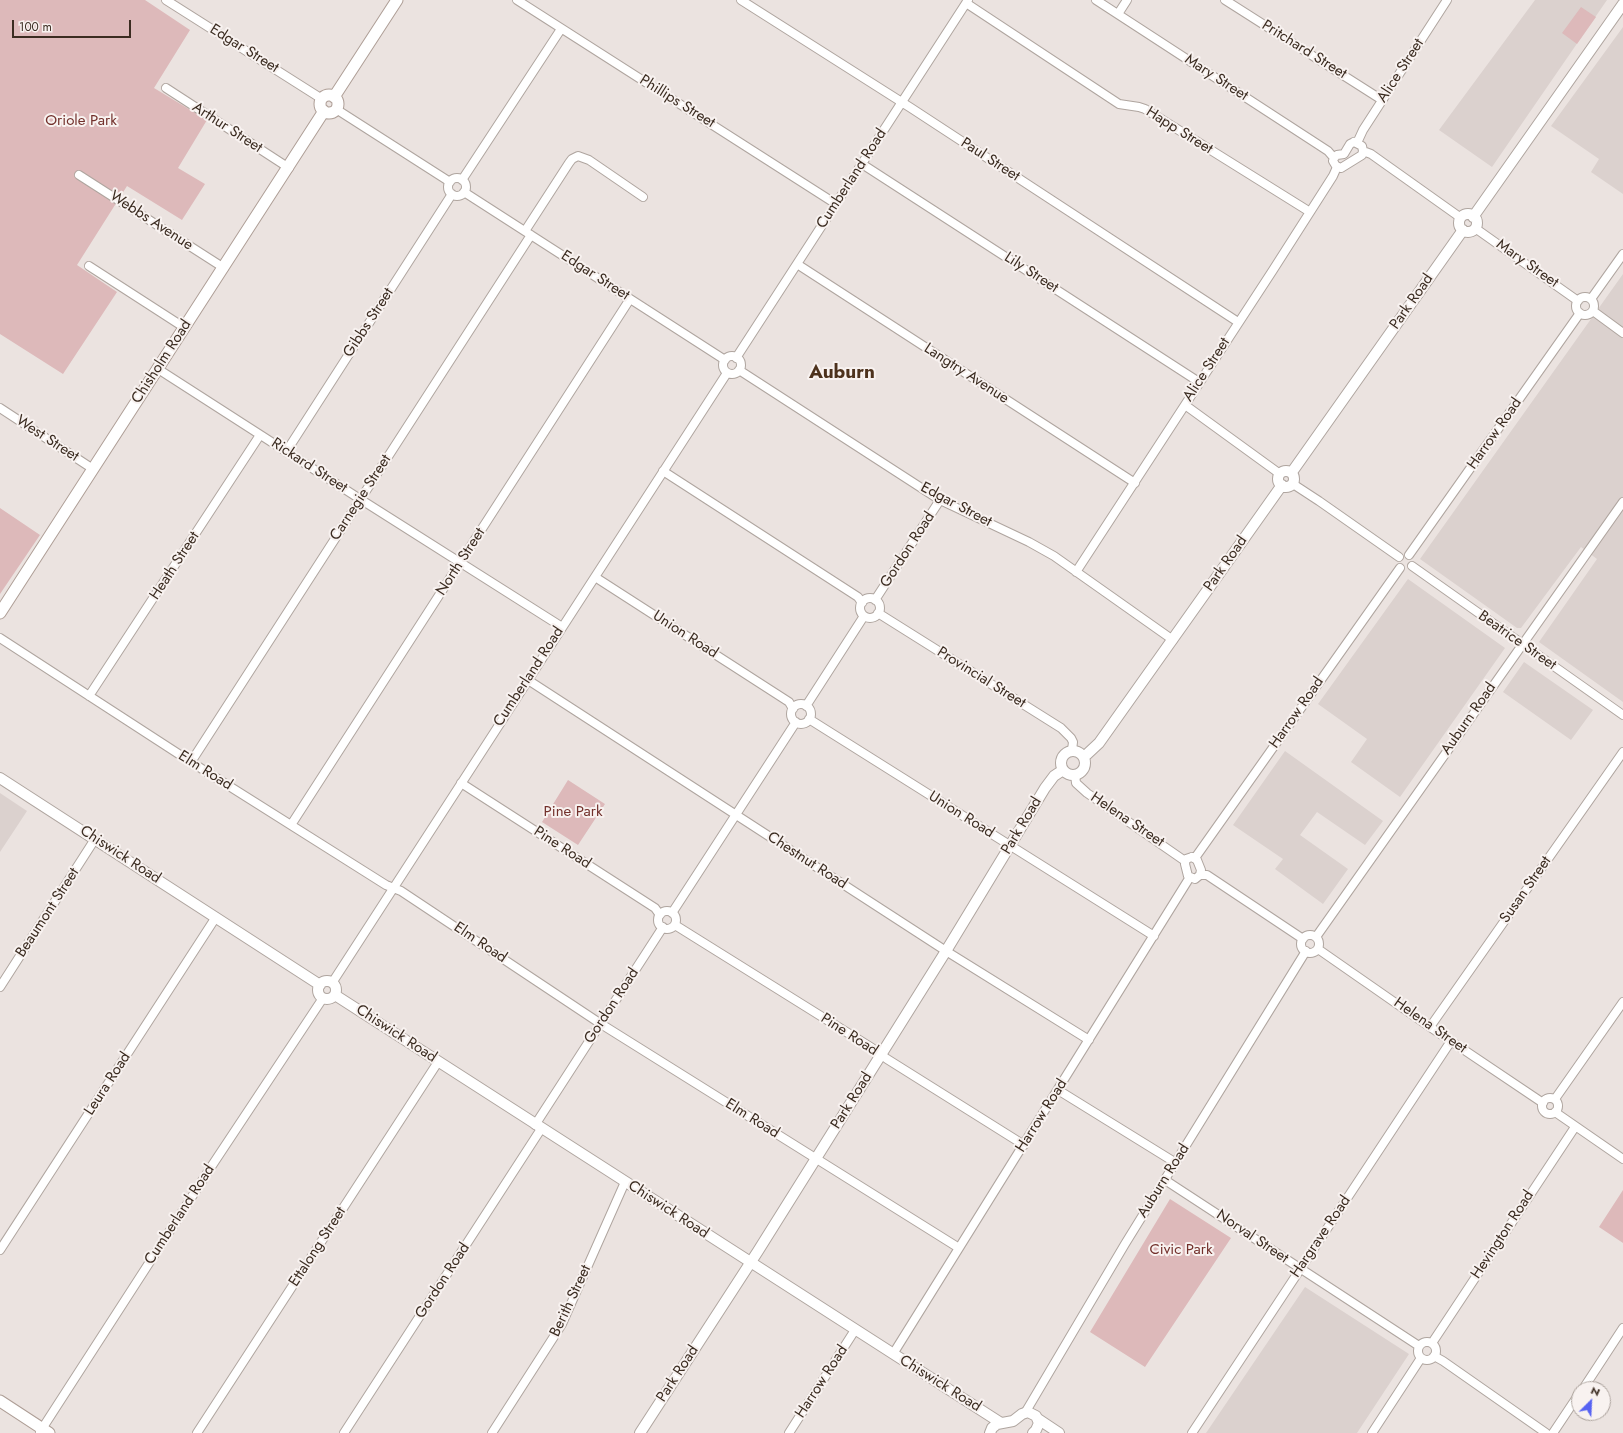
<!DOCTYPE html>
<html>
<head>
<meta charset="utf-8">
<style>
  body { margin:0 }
  #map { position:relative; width:1623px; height:1433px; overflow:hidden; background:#ebe3e0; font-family:Jost,sans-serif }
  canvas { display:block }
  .north { position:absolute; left:1571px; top:1381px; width:40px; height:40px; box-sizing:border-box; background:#f8f2f0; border:1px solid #aca39d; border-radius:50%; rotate:24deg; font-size:11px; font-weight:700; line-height:16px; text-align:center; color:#3b2c21 }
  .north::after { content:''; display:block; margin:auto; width:14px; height:18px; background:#5762f2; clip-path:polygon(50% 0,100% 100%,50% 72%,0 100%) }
  .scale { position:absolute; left:12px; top:20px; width:119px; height:18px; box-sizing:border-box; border:2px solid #3b2c21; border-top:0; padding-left:5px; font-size:12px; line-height:14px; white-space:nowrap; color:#3b2c21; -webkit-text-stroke:3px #f8f2f0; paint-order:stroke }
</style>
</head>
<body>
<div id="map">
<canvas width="1623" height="1433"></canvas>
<div class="north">N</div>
<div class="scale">100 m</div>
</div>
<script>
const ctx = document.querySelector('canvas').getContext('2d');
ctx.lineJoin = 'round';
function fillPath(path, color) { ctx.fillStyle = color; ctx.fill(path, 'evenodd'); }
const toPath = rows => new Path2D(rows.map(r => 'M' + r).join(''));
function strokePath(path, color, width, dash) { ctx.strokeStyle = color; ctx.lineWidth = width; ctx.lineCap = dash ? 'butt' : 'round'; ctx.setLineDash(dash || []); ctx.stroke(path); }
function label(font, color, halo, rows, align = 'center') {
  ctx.font = font + ' Jost,sans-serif'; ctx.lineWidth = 4; ctx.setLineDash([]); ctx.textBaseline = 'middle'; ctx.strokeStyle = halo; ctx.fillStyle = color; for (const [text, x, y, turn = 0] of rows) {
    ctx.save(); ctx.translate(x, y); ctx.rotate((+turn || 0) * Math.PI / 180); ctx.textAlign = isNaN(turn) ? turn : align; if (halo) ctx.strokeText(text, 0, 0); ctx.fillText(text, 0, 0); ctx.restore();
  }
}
const built = toPath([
  [1535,0,1607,0,1492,167,1439,130],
  [1623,27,1623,194,1591,172,1599,159,1551,126],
  [1623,274,1623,702,1539,642,1597,559,1581,547,1521,628,1517,628,1420,559],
  [1408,579,1505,648,1400,797,1351,762,1367,739,1318,704],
  [1524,662,1593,710,1571,740,1503,692],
  [1285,751,1383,821,1365,845,1317,812,1300,835,1348,869,1323,904,1275,869,1283,859,1233,825],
  [0,793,27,811,0,852],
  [1305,1287,1409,1354,1357,1433,1206,1433]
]);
const green = toPath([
  [0,0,145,0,190,30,154,88,207,120,178,168,205,184,182,220,127,186,77,265,117,292,63,374,0,334],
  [1581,7,1596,17,1577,44,1562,33],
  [0,508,40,535,0,594],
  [568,780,605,804,578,845,542,822],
  [1623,1190,1623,1243,1599,1227],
  [1170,1199,1231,1238,1145,1367,1090,1332]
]);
const minor = toPath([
  [166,0,322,99],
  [517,0,836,204],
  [741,0,911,108,1238,322],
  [1096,0,1328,151,1334,158],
  [1225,0,1382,100],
  [966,3,1119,104,1139,107,1145,109,1310,212],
  [1118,14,1127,0],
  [166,88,289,168],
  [336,109,450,182],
  [1354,142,1362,146,1363,151,1362,155,1341,168,1336,166,1333,161,1334,158,1337,155,1344,154,1350,144,1354,142],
  [1357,143,1363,130,1447,0],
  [1363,151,1371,154,1461,218],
  [862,164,1199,382],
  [79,175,224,268],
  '448 187a9 9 0 1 1 18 0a9 9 0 1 1-18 0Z',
  [462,180,561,29],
  [464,192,725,360],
  [1475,228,1578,301],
  [525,231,569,163,572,159,578,156,589,160,643,197],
  [797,264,1135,483],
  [89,266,185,328],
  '1576 306a9 9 0 1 1 18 0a9 9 0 1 1-18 0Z',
  [1591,299,1623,254],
  [1593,311,1623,333],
  '723 365a9 9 0 1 1 18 0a9 9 0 1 1-18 0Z',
  [736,358,968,0],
  [158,369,360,499,562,627],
  [739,370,940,500,1029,542,1054,556,1173,640],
  [1185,405,1280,474],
  [0,408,93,469],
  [286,452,452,194],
  [663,471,858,597,862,603],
  [1293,484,1319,501,1399,557],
  [1409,555,1580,313],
  [1412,566,1623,715],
  [1076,572,1273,270,1333,176,1337,167],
  [595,577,789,702,793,709],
  '860 608a10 10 0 1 1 20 0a10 10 0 1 1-20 0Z',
  [875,600,940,500],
  [878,613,1061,728,1071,738,1073,742,1072,750],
  [0,638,191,762,386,885,401,891,601,1024,959,1248],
  [528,680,946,951,1089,1040],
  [89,696,260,435],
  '791 714a10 10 0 1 1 20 0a10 10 0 1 1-20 0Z',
  [806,706,864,616],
  [809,719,1154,936],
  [191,762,531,235],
  [1075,775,1076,783,1087,793,1185,861],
  [461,783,655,908,660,915],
  [291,825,630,299],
  [1192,857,1197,860,1201,870,1200,875,1195,879,1188,876,1185,864,1186,859,1192,857],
  [1195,858,1400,568],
  [1200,875,1207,875,1303,939],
  '658 920a9 9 0 1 1 18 0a9 9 0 1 1-18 0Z',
  [672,913,796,722],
  [675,925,872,1048,887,1059,1024,1145],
  '1301 944a9 9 0 1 1 18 0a9 9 0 1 1-18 0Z',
  [1316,937,1623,502],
  [1318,949,1430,1027,1543,1103],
  [332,983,727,373],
  [0,987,95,839],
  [1430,1027,1623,752],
  [1058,1090,1176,1163],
  '1542 1106a8 8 0 1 1 16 0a8 8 0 1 1-16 0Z',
  [1555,1099,1623,1002],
  [1555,1112,1623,1159],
  [535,1125,663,927],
  [1165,1180,1419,1346],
  [0,1250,216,917],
  '1418 1351a9 9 0 1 1 18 0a9 9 0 1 1-18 0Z',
  [1432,1343,1575,1127],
  [893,1354,1190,877],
  [1434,1356,1443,1361,1546,1433],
  [1583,1389,1623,1328],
  [1025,1413,1125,1244,1306,951],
  [40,1432,213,1164,323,998],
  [197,1433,438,1062],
  [344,1433,541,1129],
  [492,1433,562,1324,625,1182],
  [789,1433,855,1330],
  [1192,1433,1451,1041],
  [1372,1433,1421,1358],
  [1553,1433,1579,1394]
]);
const tertiary = toPath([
  '1459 223a9 9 0 1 1 18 0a9 9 0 1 1-18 0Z',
  [1473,217,1623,4],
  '1278 479a8 8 0 1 1 16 0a8 8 0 1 1-16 0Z',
  [1292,472,1463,230],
  '1061 763a12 12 0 1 1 24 0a12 12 0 1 1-24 0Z',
  [1084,757,1099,743,1282,485],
  [0,778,320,985],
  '318 990a9 9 0 1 1 18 0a9 9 0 1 1-18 0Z',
  [335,995,1001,1423],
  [1038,1419,1059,1433],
  [640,1433,758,1251,946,951,1045,788,1054,776,1063,770],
  [990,1433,992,1428,997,1424,1013,1421,1022,1414,1028,1412,1036,1416,1039,1423,1036,1430,1033,1433]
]);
const secondary = toPath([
  '320 104a9 9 0 1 1 18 0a9 9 0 1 1-18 0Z',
  [334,97,397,0],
  [0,613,324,111],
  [0,1401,49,1433]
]);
const streetNames = [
  ["Edgar Street",244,49,32],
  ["Pritchard Street",1304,50,32],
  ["Alice Street",1401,71,-57],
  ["Mary Street",1216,78,33],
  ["Phillips Street",677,102,32],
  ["Arthur Street",227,128,33],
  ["Happ Street",1179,131,32],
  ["Paul Street",990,160,33],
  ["Cumberland Road",852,179,-57],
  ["Webbs Avenue",151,221,33],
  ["Mary Street",1527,264,35],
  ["Lily Street",1031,273,33],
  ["Edgar Street",595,276,33],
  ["Park Road",1412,302,-55],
  ["Gibbs Street",369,323,-57],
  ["Chisholm Road",162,362,-57],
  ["Alice Street",1207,370,-57],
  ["Langtry Avenue",966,374,33],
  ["Harrow Road",1495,434,-55],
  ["West Street",47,439,33],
  ["Rickard Street",309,466,33],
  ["Carnegie Street",361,498,-57],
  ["Edgar Street",956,505,28],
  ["Gordon Road",908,550,-57],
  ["North Street",461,562,-57],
  ["Park Road",1226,564,-55],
  ["Heath Street",175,566,-57],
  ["Union Road",685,635,33],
  ["Beatrice Street",1517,641,35],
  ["Cumberland Road",529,677,-57],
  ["Provincial Street",981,678,32],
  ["Harrow Road",1297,713,-55],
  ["Auburn Road",1469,719,-55],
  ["Elm Road",205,771,32],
  ["Union Road",961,815,32],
  ["Helena Street",1127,820,34],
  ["Park Road",1022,826,-59],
  ["Pine Road",562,848,33],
  ["Chiswick Road",120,855,33],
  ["Chestnut Road",807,861,33],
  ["Susan Street",1526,890,-55],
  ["Beaumont Street",48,913,-57],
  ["Elm Road",480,943,34],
  ["Gordon Road",612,1006,-57],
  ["Helena Street",1430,1026,35],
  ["Chiswick Road",396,1034,33],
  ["Pine Road",849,1035,33],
  ["Leura Road",108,1084,-57],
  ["Park Road",852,1101,-58],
  ["Harrow Road",1042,1116,-58],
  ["Elm Road",752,1119,32],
  ["Auburn Road",1164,1181,-58],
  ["Chiswick Road",668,1210,33],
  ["Cumberland Road",180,1215,-57],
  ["Hevington Road",1503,1235,-57],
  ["Norval Street",1252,1237,34],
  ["Hargrave Road",1321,1237,-56],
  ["Ettalong Street",318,1247,-57],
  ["Gordon Road",443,1281,-57],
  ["Berith Street",571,1301,-65],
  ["Park Road",678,1374,-57],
  ["Harrow Road",822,1382,-57],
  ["Chiswick Road",940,1384,32]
];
const parkNames = [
  ["Oriole Park",81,121],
  ["Pine Park",573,812],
  ["Civic Park",1181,1250]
];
const districtNames = [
  ["Auburn",842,373]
];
fillPath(built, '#dbd1ce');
fillPath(green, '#ddb9ba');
strokePath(minor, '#afa59f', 10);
strokePath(tertiary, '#afa59f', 12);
strokePath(secondary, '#ae9e96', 13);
strokePath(minor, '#fff', 8);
strokePath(tertiary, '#fff', 10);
strokePath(secondary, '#fff', 11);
label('15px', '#3b2c21', '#f8f2f0', streetNames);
label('15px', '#72302b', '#f8f2f0', parkNames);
label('bold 19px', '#4d321d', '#f8f2f0', districtNames);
</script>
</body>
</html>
